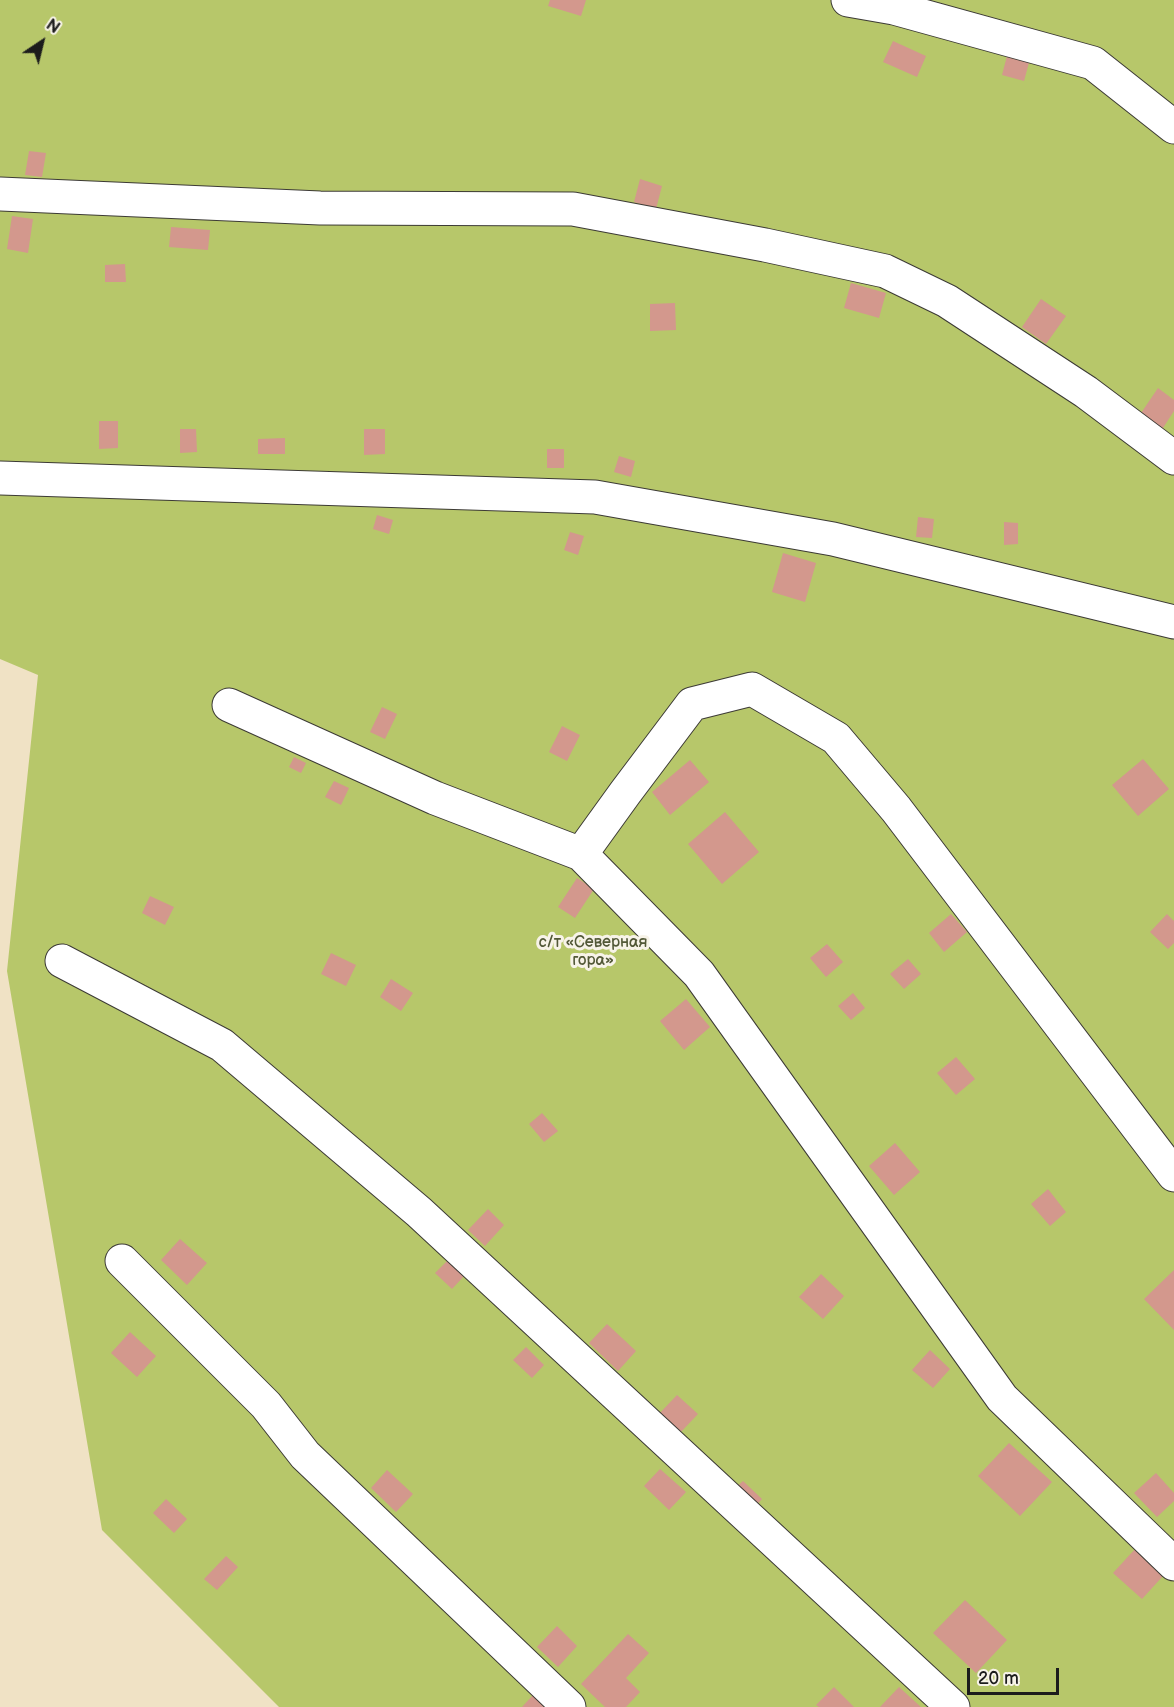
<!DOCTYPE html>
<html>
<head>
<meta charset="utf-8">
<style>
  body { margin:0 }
  #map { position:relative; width:1174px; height:1707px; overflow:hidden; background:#f0e2c5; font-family:"Balsamiq Sans",sans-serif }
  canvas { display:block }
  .north { position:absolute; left:12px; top:12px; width:60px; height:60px; -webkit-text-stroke:4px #f7f3e8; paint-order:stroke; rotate:35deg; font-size:16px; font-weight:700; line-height:24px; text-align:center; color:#1c1c1c }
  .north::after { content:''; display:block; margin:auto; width:21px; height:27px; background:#1c1c1c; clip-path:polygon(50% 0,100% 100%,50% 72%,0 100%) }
  .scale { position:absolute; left:967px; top:1668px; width:92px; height:27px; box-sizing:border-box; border:3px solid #1c1c1c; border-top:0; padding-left:8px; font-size:18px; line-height:21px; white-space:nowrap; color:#1c1c1c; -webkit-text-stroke:4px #f7f3e8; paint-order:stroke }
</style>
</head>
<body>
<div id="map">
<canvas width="1174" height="1707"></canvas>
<div class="north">N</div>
<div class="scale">20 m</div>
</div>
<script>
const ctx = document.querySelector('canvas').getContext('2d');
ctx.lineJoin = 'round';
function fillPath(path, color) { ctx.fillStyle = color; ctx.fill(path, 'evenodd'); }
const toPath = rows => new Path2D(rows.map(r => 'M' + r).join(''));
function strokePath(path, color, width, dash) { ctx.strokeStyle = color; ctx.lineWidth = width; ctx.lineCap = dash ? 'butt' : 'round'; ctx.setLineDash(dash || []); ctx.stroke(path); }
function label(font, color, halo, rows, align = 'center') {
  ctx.font = font + ' "Balsamiq Sans",sans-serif'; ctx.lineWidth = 6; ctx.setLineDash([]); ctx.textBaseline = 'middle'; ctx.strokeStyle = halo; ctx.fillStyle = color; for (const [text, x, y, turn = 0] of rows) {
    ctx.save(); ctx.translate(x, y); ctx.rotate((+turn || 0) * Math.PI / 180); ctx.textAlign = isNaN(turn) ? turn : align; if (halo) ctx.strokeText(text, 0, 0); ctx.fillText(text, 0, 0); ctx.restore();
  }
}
const green = toPath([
  [0,0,1174,0,1174,1707,279,1707,102,1530,7,971,38,675,0,659]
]);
const building = toPath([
  [550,0,586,0,581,16,548,6],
  [893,41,926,56,917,77,883,62],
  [1008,52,1030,59,1024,81,1002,75],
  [29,151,46,153,42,177,25,175],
  [640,179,662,186,656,209,634,202],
  [12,216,33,219,28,253,7,249],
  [171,227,210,230,208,250,169,247],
  [125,264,126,282,105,282,105,265],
  [851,283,886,293,879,318,844,308],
  [1041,299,1066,316,1046,344,1022,327],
  [675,303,676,330,650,331,650,304],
  [1158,388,1174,400,1174,411,1161,431,1139,416],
  [99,421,118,421,118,448,99,449],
  [180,429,196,429,197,452,180,453],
  [364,429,385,429,385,454,364,455],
  [285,438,285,454,258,454,258,439],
  [547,449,564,449,564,468,547,468],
  [619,456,635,461,631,477,614,472],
  [377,515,393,520,389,534,373,529],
  [918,517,934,519,932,538,916,537],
  [1004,522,1018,523,1018,544,1004,545],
  [570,532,584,536,578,555,564,550],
  [783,553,816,563,805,602,772,592],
  [382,707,397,714,385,739,370,732],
  [562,726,580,735,567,761,549,752],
  [294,757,306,763,301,773,289,767],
  [1143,759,1169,789,1138,816,1112,785],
  [690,760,709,782,670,815,652,792],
  [334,781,349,788,341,805,325,797],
  [725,812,759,852,722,884,688,844],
  [577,878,594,889,575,918,558,907],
  [150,896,174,907,165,925,142,913],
  [951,914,967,932,944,952,929,933],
  [1167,914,1174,921,1174,943,1168,949,1150,932],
  [827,944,843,962,826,977,810,958],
  [331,953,356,965,346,986,321,974],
  [908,959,921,974,904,989,890,974],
  [391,979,413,993,401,1011,380,997],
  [853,993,865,1008,851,1020,838,1006],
  [686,999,710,1027,684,1050,660,1021],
  [956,1057,975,1079,956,1095,937,1073],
  [542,1113,558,1131,544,1142,529,1124],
  [895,1143,920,1172,894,1195,869,1166],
  [1048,1189,1066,1212,1050,1226,1031,1204],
  [488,1209,504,1225,485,1246,468,1230],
  [180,1239,207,1263,187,1285,161,1260],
  [448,1260,465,1275,452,1289,435,1273],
  [1174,1270,1174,1330,1144,1299],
  [821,1274,844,1296,823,1319,799,1297],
  [607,1324,636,1351,618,1371,589,1343],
  [130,1332,156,1356,137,1377,111,1353],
  [526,1347,544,1365,532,1378,513,1360],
  [930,1350,950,1369,933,1388,912,1370],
  [677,1395,698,1414,678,1435,657,1416],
  [1009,1443,1052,1482,1020,1516,978,1476],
  [660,1469,686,1492,669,1510,644,1486],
  [387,1470,413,1494,396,1512,371,1488],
  [1156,1473,1174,1493,1174,1501,1157,1517,1134,1493],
  [743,1481,762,1499,752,1510,732,1491],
  [166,1499,187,1519,174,1533,153,1513],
  [1135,1549,1163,1576,1142,1599,1113,1573],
  [226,1556,238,1567,217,1590,204,1579],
  [965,1600,1007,1640,976,1673,933,1633],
  [557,1626,577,1646,558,1667,537,1647],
  [628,1634,649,1653,626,1678,640,1692,626,1707,605,1707,581,1684],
  [834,1687,854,1707,819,1707,816,1705],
  [899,1687,921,1707,880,1707],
  [534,1694,548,1707,522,1707]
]);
const minor = toPath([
  [848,0,894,8,1093,63,1174,127],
  [0,194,320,208,573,209,765,245,885,271,947,301,1086,392,1174,458],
  [0,478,595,497,833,539,1174,622],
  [229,705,435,798,581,854,699,974,1002,1398,1174,1564],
  [581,854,625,793,692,704,752,689,836,738,896,809,1174,1175],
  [62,961,222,1045,419,1212,953,1707],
  [122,1261,266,1405,305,1455,569,1707]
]);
const parkNames = [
  ["с/т «Северная",593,943],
  ["гора»",593,961]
];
fillPath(green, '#b7c76a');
fillPath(building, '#d3988d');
strokePath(minor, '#3c3a35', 35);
strokePath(minor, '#fff', 33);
label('16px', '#525837', '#f7f3e8', parkNames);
</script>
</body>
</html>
